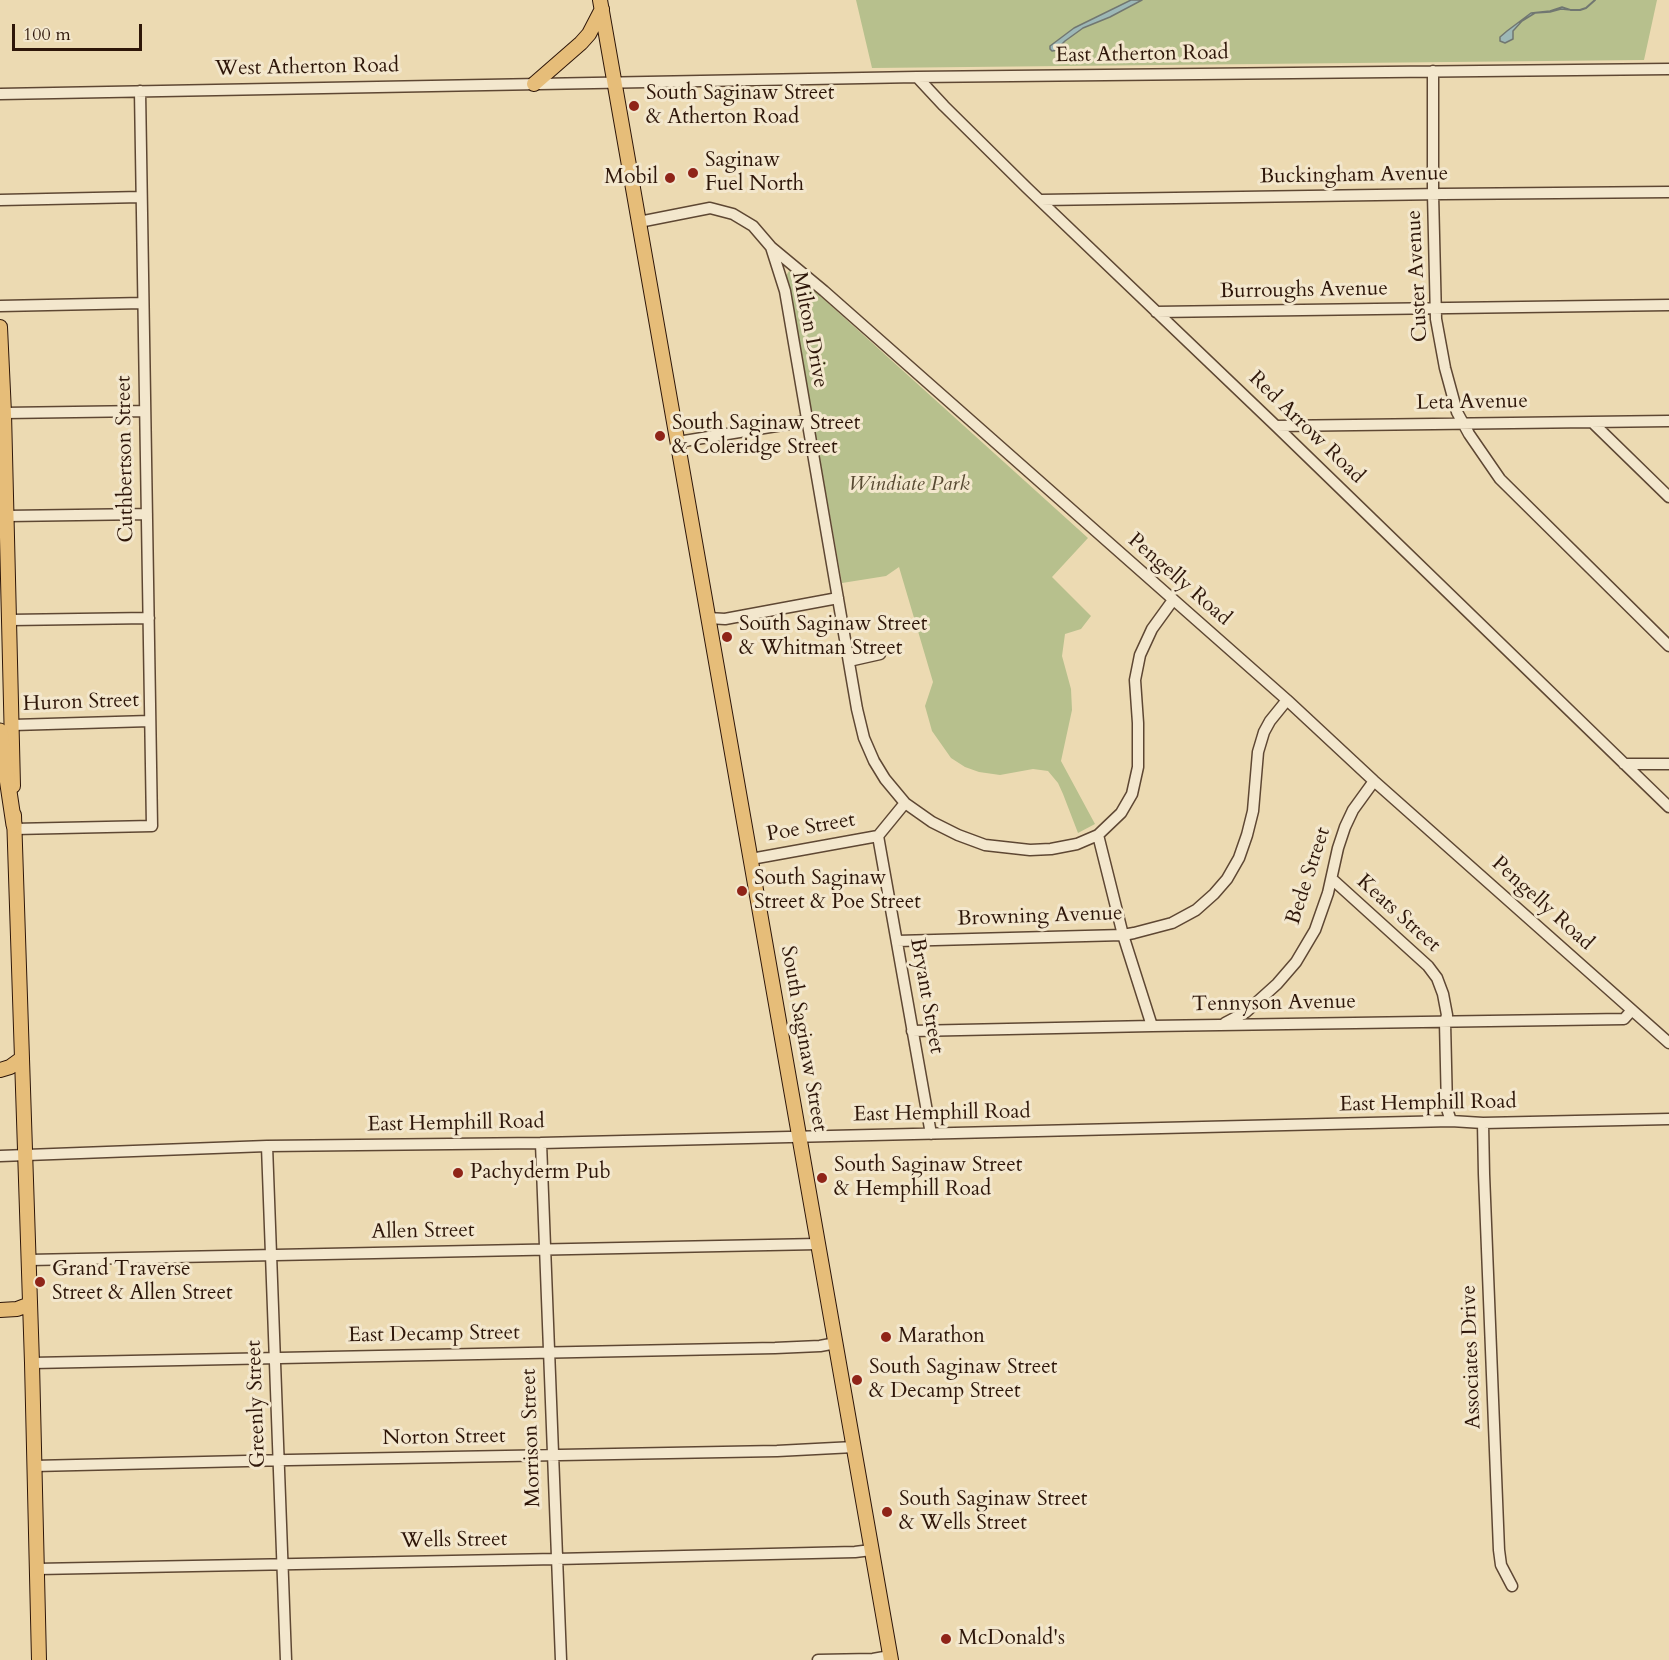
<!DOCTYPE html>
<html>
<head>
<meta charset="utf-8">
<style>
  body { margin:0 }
  #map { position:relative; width:1669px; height:1660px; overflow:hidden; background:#ecdab2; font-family:Cardo,serif }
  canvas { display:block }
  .scale { position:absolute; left:12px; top:24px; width:130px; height:27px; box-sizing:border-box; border:3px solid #2e1609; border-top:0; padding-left:8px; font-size:18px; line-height:21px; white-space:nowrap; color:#2e1609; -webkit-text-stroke:4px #f3e7cd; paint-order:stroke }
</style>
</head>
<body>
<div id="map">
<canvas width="1669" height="1660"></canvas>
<div class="scale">100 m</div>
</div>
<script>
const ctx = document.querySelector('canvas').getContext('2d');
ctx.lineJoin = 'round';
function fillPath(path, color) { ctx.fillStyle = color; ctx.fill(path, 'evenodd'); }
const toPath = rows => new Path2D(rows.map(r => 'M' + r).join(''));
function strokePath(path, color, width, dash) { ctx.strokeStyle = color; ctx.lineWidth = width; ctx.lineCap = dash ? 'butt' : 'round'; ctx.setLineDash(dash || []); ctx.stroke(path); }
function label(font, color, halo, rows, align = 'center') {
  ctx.font = font + ' Cardo,serif'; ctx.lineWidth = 6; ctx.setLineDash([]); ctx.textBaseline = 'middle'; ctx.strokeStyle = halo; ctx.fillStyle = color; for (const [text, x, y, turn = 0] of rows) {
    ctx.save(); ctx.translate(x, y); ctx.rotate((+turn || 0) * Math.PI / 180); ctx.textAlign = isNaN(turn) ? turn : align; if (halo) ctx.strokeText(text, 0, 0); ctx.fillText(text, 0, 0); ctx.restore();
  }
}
const green = toPath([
  [856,0,1657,0,1644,60,872,68],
  [789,271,797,275,1088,538,1052,577,1091,616,1081,629,1065,634,1062,656,1071,689,1072,710,1061,761,1095,824,1078,833,1063,794,1058,783,1048,771,1033,769,1000,775,979,772,965,767,951,758,932,731,925,706,933,682,899,567,886,576,842,583,793,307,786,276]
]);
const water = toPath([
  [1131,0,1142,0,1110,17,1083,28,1065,41,1061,45,1059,50,1052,51,1050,49,1050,46,1074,28,1131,0],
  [1562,7,1571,10,1561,9,1550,12,1535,13,1522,21,1513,31,1513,39,1505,43,1500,41,1500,37,1507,31,1531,13,1550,11,1562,7]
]);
const stream = toPath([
  [1571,10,1580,10,1586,8,1595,0]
]);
const minor = toPath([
  [1433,71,1433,194,1436,319,1445,368,1457,412,1469,434,1500,479,1669,646],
  [917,77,944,106,1027,188,1276,426,1669,807],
  [0,94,917,77,1669,69],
  [0,200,141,197],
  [1041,200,1443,194,1669,192],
  [639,222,710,208,733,214,753,226,771,247,824,291,1287,700,1374,781,1669,1043],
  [771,247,785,291,857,709,864,738,874,761,885,779,905,803,932,822,958,835,985,845,1030,850,1051,849,1077,844,1098,835,1121,813,1132,794,1138,767,1138,723,1135,680,1140,655,1152,629,1173,600],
  [0,306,143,303],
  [1156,312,1669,305],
  [4,413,145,411],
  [1592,422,1669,497],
  [1276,426,1669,421],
  [678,442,807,421],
  [7,516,147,514],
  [708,618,725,619,838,598],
  [10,620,149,618],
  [849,661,880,654],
  [13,725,150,721],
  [1624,764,1669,764],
  [905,803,878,836,931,1134],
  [14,829,152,826,140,91],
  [1098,835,1123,935,1152,1026],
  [751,859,878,836],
  [1332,879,1428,966,1437,978,1443,994,1447,1015,1445,1022,1447,1109,1451,1121],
  [897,941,1123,935,1134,933,1172,923,1196,910,1214,894,1227,879,1239,858,1247,835,1253,811,1258,752,1264,732,1270,721,1287,700],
  [1225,1023,1246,1012,1277,984,1296,962,1315,930,1328,893,1338,848,1345,827,1353,810,1374,781],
  [912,1031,1152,1026,1624,1019,1632,1010],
  [1483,1123,1484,1174,1499,1550,1501,1565,1512,1586],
  [541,1143,561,1660],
  [267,1146,286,1660],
  [0,1156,267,1146,541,1143,1451,1121,1483,1123,1669,1119],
  [29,1260,818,1244],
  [32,1363,775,1348,820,1346,836,1343],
  [34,1466,289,1460,777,1451,854,1447],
  [37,1569,556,1559,855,1552,871,1550],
  [818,1660,873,1659,890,1656]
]);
const major = toPath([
  [600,0,891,1660],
  [534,84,581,43,589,34,602,9],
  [0,327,4,413,13,786],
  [14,815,32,1363,39,1660],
  [0,1070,10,1067,21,1059],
  [0,1310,17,1309,30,1304]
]);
const highway = toPath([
  [0,731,14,825]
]);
const markers = [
  [634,106,6,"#8f2418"],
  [693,173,6,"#8f2418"],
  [670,178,6,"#8f2418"],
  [660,436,6,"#8f2418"],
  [727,637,6,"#8f2418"],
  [742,891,6,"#8f2418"],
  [458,1173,6,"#8f2418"],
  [822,1178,6,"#8f2418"],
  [40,1282,6,"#8f2418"],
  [886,1337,6,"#8f2418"],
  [857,1380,6,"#8f2418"],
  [887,1512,6,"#8f2418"],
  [946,1639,6,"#8f2418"]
];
const streetNames = [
  ["East Atherton Road",1142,55,-1],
  ["West Atherton Road",307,68,-1],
  ["Buckingham Avenue",1354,176,-1],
  ["Custer Avenue",1418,276,-93],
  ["Burroughs Avenue",1304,291,-1],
  ["Milton Drive",809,330,79],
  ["Leta Avenue",1472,403,-1],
  ["Red Arrow Road",1306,428,44],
  ["Cuthbertson Street",126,459,-91],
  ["Pengelly Road",1179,580,41],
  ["Huron Street",81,703,-2],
  ["Poe Street",811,828,-10],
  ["Bede Street",1309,876,-72],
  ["Pengelly Road",1542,904,42],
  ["Keats Street",1398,914,42],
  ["Browning Avenue",1040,917,-2],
  ["Bryant Street",926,996,80],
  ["Tennyson Avenue",1274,1004,-1],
  ["South Saginaw Street",803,1039,80],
  ["East Hemphill Road",1428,1104,-1],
  ["East Hemphill Road",942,1114,-1],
  ["East Hemphill Road",456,1124,-1],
  ["Allen Street",423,1232,-1],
  ["East Decamp Street",434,1335,-1],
  ["Associates Drive",1472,1357,-92],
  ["Greenly Street",257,1404,-92],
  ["Norton Street",444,1438,-1],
  ["Morrison Street",532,1438,-92],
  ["Wells Street",454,1541,-1]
];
const poiNames = [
  ["South Saginaw Street",646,94],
  ["& Atherton Road",646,118],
  ["Saginaw",705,161],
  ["Fuel North",705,185],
  ["Mobil",658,178,"right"],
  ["South Saginaw Street",672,424],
  ["& Coleridge Street",672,448],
  ["South Saginaw Street",739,625],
  ["& Whitman Street",739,649],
  ["South Saginaw",754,879],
  ["Street & Poe Street",754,903],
  ["South Saginaw Street",834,1166],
  ["& Hemphill Road",834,1190],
  ["Pachyderm Pub",470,1173],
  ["Grand Traverse",52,1270],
  ["Street & Allen Street",52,1294],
  ["Marathon",898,1337],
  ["South Saginaw Street",869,1368],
  ["& Decamp Street",869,1392],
  ["South Saginaw Street",899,1500],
  ["& Wells Street",899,1524],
  ["McDonald's",958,1639]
];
const parkNames = [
  ["Windiate Park",909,485]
];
fillPath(green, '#b7c08d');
fillPath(water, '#9db8b7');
strokePath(water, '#717771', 1.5);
strokePath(stream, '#717771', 2);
strokePath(minor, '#5e4733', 13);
strokePath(major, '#2e1609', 16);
strokePath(highway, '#2e1609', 17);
strokePath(minor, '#f3e7cd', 10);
strokePath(major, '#e6bd79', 14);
strokePath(highway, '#e6bd79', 15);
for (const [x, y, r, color] of markers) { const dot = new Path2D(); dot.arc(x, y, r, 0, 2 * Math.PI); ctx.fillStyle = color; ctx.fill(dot); strokePath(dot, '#f3e7cd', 2); }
label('21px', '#2e1609', '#f3e7cd', streetNames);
label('21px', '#2e1609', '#f3e7cd', poiNames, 'left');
label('italic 21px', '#574931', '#f3e7cd', parkNames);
</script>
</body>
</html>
